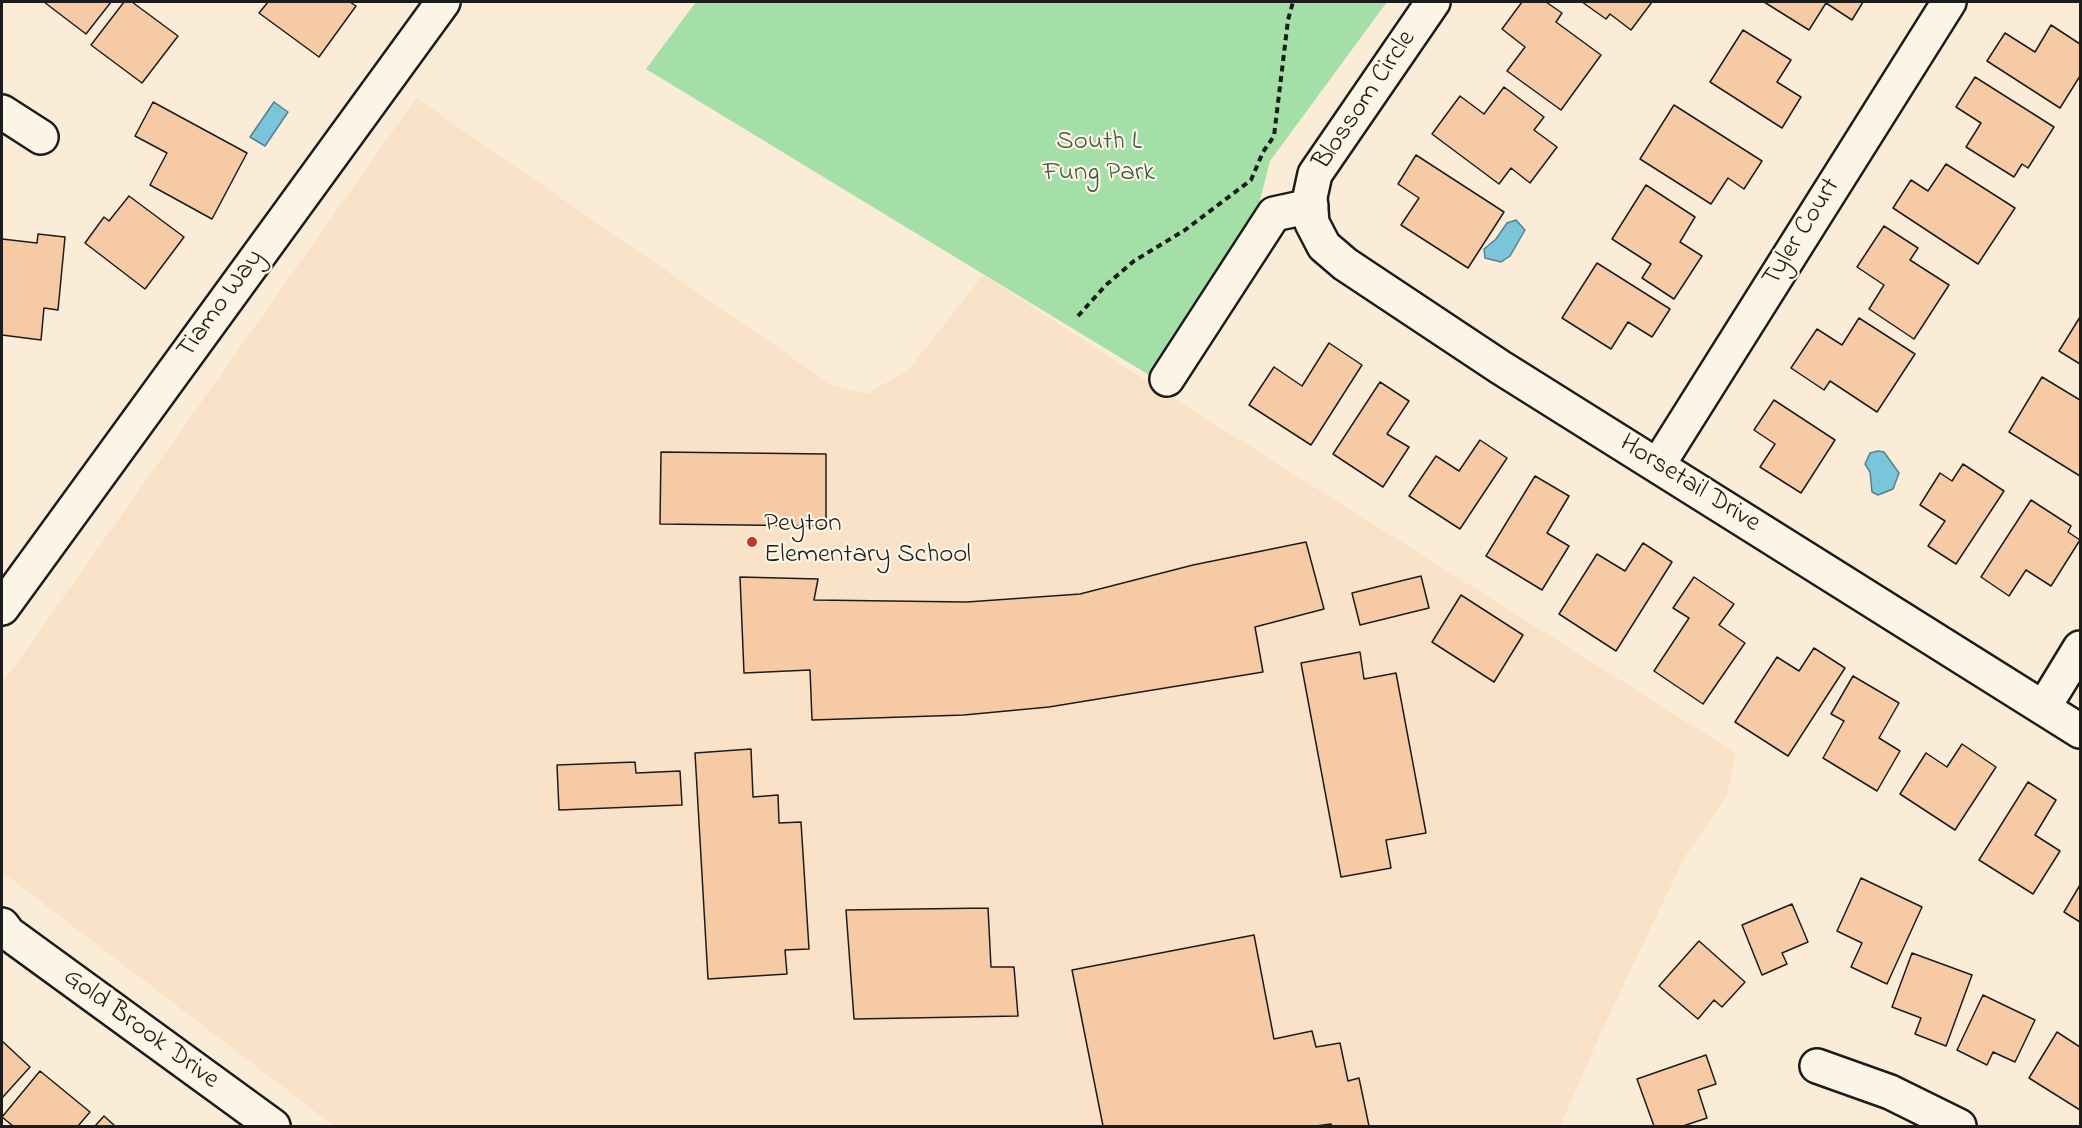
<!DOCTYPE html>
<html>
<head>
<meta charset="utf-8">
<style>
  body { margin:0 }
  #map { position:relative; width:2082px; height:1128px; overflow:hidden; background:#fbecd8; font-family:"Indie Flower",sans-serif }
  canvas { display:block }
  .frame { position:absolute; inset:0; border:3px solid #1c1c1c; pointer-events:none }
</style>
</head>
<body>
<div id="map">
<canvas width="2082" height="1128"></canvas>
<div class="frame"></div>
</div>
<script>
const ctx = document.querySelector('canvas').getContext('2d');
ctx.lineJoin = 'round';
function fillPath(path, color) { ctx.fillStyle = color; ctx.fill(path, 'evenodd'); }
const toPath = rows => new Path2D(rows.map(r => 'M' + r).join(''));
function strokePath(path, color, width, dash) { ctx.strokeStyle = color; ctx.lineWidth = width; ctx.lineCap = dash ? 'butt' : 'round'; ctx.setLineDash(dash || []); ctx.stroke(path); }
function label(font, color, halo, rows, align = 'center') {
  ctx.font = font + ' "Indie Flower",sans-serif'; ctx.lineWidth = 4.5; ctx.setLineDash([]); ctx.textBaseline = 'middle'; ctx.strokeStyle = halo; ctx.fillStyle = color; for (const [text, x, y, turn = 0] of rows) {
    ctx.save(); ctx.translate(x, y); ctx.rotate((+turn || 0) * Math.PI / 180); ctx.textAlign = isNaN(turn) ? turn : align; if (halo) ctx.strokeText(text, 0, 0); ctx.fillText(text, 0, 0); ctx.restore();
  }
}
const built = toPath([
  [416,98,832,385,867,394,909,369,983,275,1178,401,1736,753,1727,795,1684,858,1599,1037,1560,1126,334,1126,2,872,2,684]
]);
const green = toPath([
  [696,2,1387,2,1270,161,1258,208,1149,375,646,69]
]);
const water = toPath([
  [274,102,288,112,265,146,250,137,274,102],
  [1516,220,1525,230,1510,256,1501,262,1485,258,1484,249,1496,239,1507,223,1516,220],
  [1878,451,1884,452,1899,473,1893,489,1878,495,1872,492,1870,472,1865,464,1870,453,1878,451]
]);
const building = toPath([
  [44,2,111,2,86,34,44,2],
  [124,2,132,2,178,36,142,83,91,45,124,2],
  [268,2,350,2,356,6,319,57,259,13,268,2],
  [1522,2,1546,2,1562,13,1556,22,1601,55,1561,110,1507,71,1525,47,1502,29,1522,2],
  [1582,2,1652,2,1631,30,1610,14,1606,19,1582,2],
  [1764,2,1863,2,1852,20,1826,3,1809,30,1764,2],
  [2051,25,2080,44,2080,76,2060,108,1987,61,2005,33,2035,52,2051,25],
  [1743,30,1791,60,1777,82,1801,97,1782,128,1710,82,1743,30],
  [1975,77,2054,127,2028,168,2022,164,2014,177,1966,147,1981,123,1956,107,1975,77],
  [1504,87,1544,117,1534,130,1557,147,1530,183,1511,168,1499,184,1432,134,1460,96,1484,114,1504,87],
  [153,102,247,153,212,219,150,185,167,153,135,136,153,102],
  [1674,105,1762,161,1744,189,1728,178,1711,204,1640,159,1674,105],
  [1416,155,1504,212,1468,268,1401,225,1419,198,1398,184,1416,155],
  [1946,164,2015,208,1978,264,1893,208,1911,180,1928,191,1946,164],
  [1646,185,1695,217,1680,242,1702,256,1674,299,1642,278,1651,264,1612,239,1646,185],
  [129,196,184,237,145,289,85,243,104,217,109,221,129,196],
  [1884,226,1918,248,1910,260,1949,285,1914,339,1869,309,1884,285,1857,267,1884,226],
  [38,234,65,237,58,310,44,308,41,340,2,335,2,239,37,243,38,234],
  [1597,263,1670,309,1652,337,1628,322,1611,349,1562,318,1597,263],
  [2080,317,2080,364,2059,351,2080,317],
  [1859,318,1915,354,1877,412,1830,381,1824,390,1791,368,1817,329,1842,345,1859,318],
  [1329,343,1362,365,1311,445,1249,405,1274,367,1302,386,1329,343],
  [2042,377,2080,400,2080,476,2009,432,2042,377],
  [1380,382,1409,401,1387,434,1409,447,1383,487,1333,454,1380,382],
  [1774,400,1835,440,1801,493,1760,467,1775,444,1754,430,1774,400],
  [1480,440,1507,458,1460,529,1409,496,1436,456,1459,471,1480,440],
  [661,452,826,454,826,526,660,524,661,452],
  [1963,464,2004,491,1956,564,1928,546,1945,521,1920,505,1940,473,1952,481,1963,464],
  [1535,476,1569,496,1547,533,1569,546,1542,590,1486,556,1535,476],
  [2031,500,2071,526,2068,532,2080,540,2051,586,2026,570,2009,596,1981,577,2031,500],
  [1306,542,1324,609,1255,627,1263,672,1049,707,964,715,812,720,810,670,744,673,740,577,818,579,814,600,967,602,1080,594,1193,565,1306,542],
  [1643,543,1672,562,1616,651,1559,614,1597,554,1625,571,1643,543],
  [1421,576,1429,608,1360,625,1352,593,1421,576],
  [1694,577,1734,604,1719,625,1745,643,1703,704,1654,671,1689,618,1673,608,1694,577],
  [1461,595,1523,635,1494,682,1432,642,1461,595],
  [1814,648,1845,668,1788,756,1735,722,1777,657,1799,671,1814,648],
  [1360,652,1364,679,1396,673,1426,833,1386,840,1391,868,1341,877,1301,663,1360,652],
  [1853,676,1899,703,1879,738,1900,751,1877,791,1823,758,1844,721,1831,714,1853,676],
  [1962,744,1996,767,1955,830,1900,794,1926,753,1947,767,1962,744],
  [751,749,753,797,778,795,779,823,801,822,809,949,785,950,787,974,708,979,695,753,751,749],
  [635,762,636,773,680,771,682,805,559,810,557,765,635,762],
  [2028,782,2056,800,2035,835,2060,851,2033,894,1979,860,2028,782],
  [1861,878,1922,907,1887,984,1851,967,1862,943,1837,931,1861,878],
  [2080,885,2080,922,2064,912,2080,885],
  [1792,904,1808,942,1782,953,1787,964,1762,975,1742,925,1792,904],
  [988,908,991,967,1014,967,1018,1016,854,1019,846,910,988,908],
  [1254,935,1274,1039,1312,1031,1316,1047,1340,1043,1348,1081,1359,1078,1369,1126,1332,1126,1331,1124,1316,1126,1103,1126,1072,970,1254,935],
  [1699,941,1745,982,1722,1007,1714,1000,1698,1019,1659,986,1699,941],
  [1912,953,1972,975,1946,1046,1915,1034,1921,1018,1892,1007,1912,953],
  [1983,995,2035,1020,2015,1062,1993,1052,1987,1065,1957,1050,1983,995],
  [2057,1032,2080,1047,2080,1110,2029,1078,2057,1032],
  [2,1041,30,1067,2,1098,2,1041],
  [1706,1055,1716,1084,1698,1090,1707,1118,1683,1126,1654,1126,1637,1079,1706,1055],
  [40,1071,90,1112,78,1126,13,1126,2,1117,40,1071],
  [104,1116,115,1126,95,1126,104,1116]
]);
const path = toPath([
  [1078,316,1106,285,1134,261,1185,230,1251,180,1263,152,1274,136,1288,20,1293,2]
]);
const minor = toPath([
  [1433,2,1315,174,1310,197,1312,223,1324,246,1345,264,1500,367,2080,731],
  [2,112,41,137],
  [1167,379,1274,214,1311,206],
  [1658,465,1949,2],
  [2,608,443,2],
  [2044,707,2080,648],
  [2,925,8,933,273,1126],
  [1817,1066,1890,1092,1959,1126]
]);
const markers = [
  [752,542,6,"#c8321e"]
];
const streetNames = [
  ["Blossom Circle",1366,101,-56],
  ["Tyler Court",1803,233,-58],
  ["Tiamo Way",222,305,-54],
  ["Horsetail Drive",1689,485,32],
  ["Gold Brook Drive",140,1030,36]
];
const parkNames = [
  ["South L",1099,144],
  ["Fung Park",1099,175]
];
const poiNames = [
  ["Peyton",764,526],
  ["Elementary School",764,557]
];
fillPath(built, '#fae2c9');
fillPath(green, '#a3dfa6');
fillPath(water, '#7ac5da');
strokePath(water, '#54818e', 1.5);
fillPath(building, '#f6caa5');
strokePath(building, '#1c1c1c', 1.5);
strokePath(minor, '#1c1c1c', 38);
strokePath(path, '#1c1c1c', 4, [6, 4.5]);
strokePath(minor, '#fcf5e5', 33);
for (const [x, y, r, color] of markers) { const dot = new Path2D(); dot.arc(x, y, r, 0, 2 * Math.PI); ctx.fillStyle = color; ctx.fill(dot); strokePath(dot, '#fcf5e5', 2); }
label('27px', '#1c1c1c', '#fcf5e5', streetNames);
label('27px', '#445645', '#fcf5e5', parkNames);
label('27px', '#1c1c1c', '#fcf5e5', poiNames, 'left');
</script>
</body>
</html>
